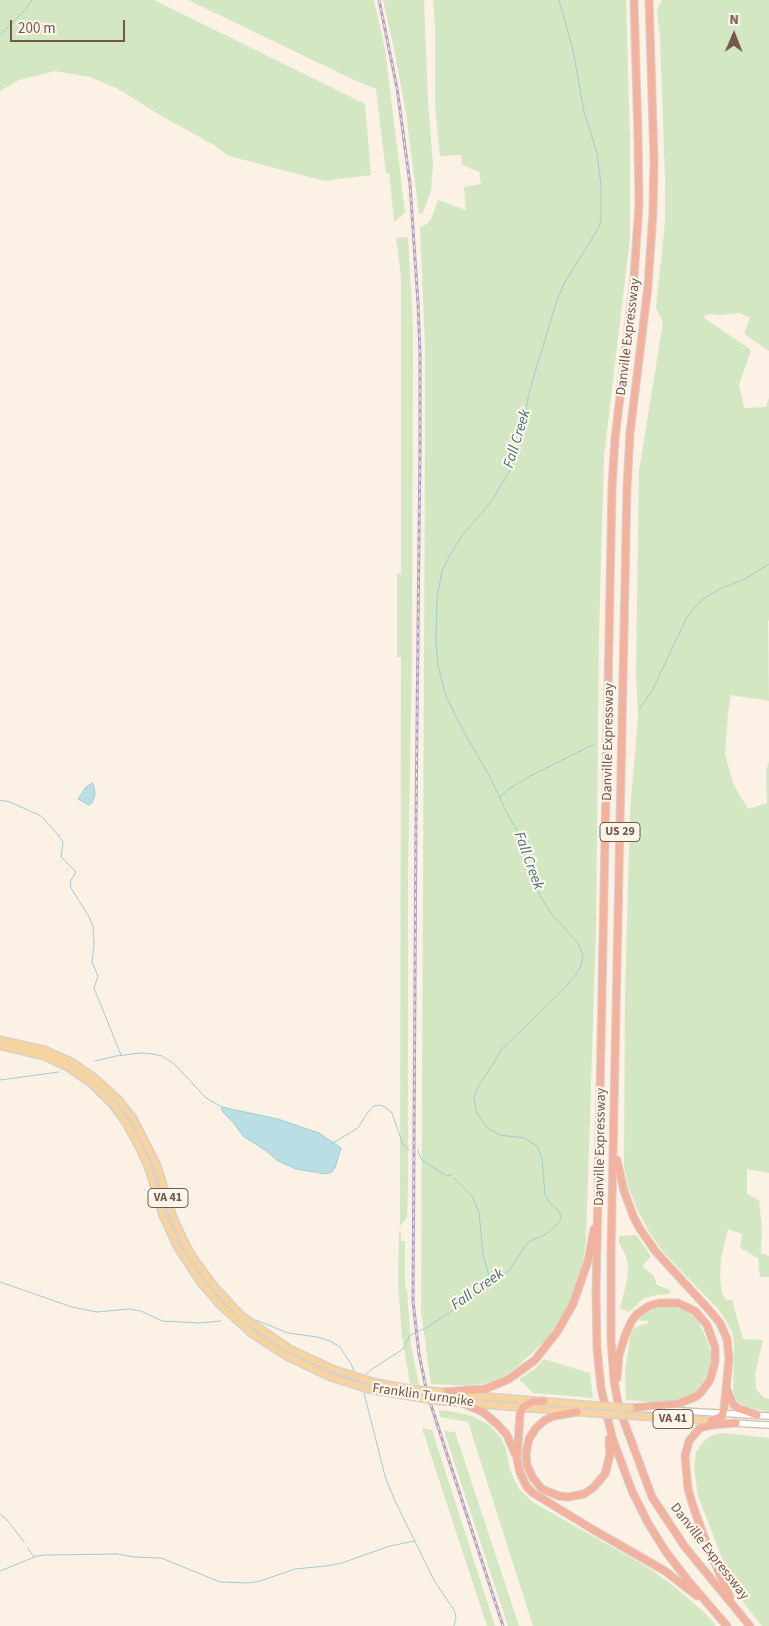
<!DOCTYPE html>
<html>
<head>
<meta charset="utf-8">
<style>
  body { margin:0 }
  #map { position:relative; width:769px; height:1626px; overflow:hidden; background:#fbf1e4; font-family:"Source Sans 3",sans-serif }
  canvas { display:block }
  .north { position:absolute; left:709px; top:10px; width:50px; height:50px; -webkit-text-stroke:4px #fef5ea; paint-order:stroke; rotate:1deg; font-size:14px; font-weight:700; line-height:20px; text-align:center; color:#72584b }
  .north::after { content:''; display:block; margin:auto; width:18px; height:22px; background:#72584b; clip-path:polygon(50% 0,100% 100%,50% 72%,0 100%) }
  .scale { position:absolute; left:10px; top:20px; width:115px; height:22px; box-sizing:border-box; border:2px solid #72584b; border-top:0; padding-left:6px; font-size:15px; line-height:18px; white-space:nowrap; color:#72584b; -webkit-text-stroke:4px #fef5ea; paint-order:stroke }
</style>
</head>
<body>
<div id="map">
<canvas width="769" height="1626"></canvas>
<div class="north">N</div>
<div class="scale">200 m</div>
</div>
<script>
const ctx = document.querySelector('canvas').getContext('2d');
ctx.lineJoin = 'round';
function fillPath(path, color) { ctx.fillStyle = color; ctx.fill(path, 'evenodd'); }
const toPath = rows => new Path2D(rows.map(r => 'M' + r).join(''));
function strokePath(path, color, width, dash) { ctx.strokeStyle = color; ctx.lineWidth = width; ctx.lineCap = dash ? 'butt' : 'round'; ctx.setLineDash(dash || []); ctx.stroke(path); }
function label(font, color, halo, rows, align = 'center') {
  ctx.font = font + ' "Source Sans 3",sans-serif'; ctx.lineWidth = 4.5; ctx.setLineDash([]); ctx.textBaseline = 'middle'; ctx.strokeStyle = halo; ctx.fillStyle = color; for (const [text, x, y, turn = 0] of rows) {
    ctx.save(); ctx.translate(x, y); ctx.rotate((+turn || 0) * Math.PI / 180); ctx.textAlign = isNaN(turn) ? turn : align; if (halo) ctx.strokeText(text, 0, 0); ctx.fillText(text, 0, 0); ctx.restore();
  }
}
const green = toPath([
  [0,0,154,0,365,104,371,175,324,181,229,156,214,145,165,118,118,89,90,77,55,71,19,80,0,91],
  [188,0,374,0,385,49,405,212,396,221,394,221,389,173,386,173,376,89,350,78],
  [383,0,424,0,428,102,433,165,431,190,423,213,419,214,406,114,394,49],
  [433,0,626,0,630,142,630,238,604,456,599,634,596,930,586,1241,581,1274,566,1309,546,1340,516,1368,504,1376,487,1383,469,1386,431,1384,421,1311,425,450,425,346,420,227,427,224,432,217,438,200,466,210,464,187,481,184,479,172,462,165,461,155,440,156,435,105,435,25],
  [662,0,769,0,769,351,744,334,750,318,740,313,721,315,709,314,703,317,751,350,739,385,744,408,766,407,769,398,769,620,768,621,769,701,731,695,728,714,725,755,734,785,748,809,767,803,766,771,769,761,769,1173,747,1169,747,1194,759,1200,762,1229,761,1253,769,1256,769,1277,760,1277,758,1258,740,1248,742,1234,728,1229,721,1259,720,1279,722,1293,726,1300,732,1300,743,1339,763,1340,755,1374,756,1389,763,1397,769,1399,769,1412,746,1407,737,1401,733,1391,734,1349,733,1334,727,1322,719,1310,664,1253,649,1232,637,1209,628,1186,624,1166,625,999,630,810,638,719,636,671,639,471,663,323,656,308,665,222,665,181,660,36,657,11],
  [408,237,413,329,412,656,408,872,408,1185,407,1218,400,1226,401,657,397,657,397,574,401,574,401,277,396,238],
  [399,1230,401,1233,401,1241,405,1241,405,1287,407,1290,411,1345,419,1385,410,1384,402,1336,398,1282],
  [636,1235,651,1256,642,1266,654,1276,657,1285,670,1290,670,1294,658,1295,644,1298,629,1312,620,1308,627,1280,628,1265,626,1256,619,1243,619,1236],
  [664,1306,675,1307,686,1311,697,1319,708,1343,711,1355,708,1372,699,1389,682,1399,659,1403,626,1400,625,1370,631,1333,635,1328,644,1324,646,1325,649,1321,641,1321,638,1319,644,1314,656,1308],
  [544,1359,590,1373,593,1398,533,1393,519,1379,535,1369],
  [439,1410,454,1412,472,1416,489,1425,501,1438,506,1449,510,1470,519,1489,534,1503,649,1568,675,1587,706,1614,716,1626,533,1626,468,1422,440,1417],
  [422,1428,432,1430,495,1626,487,1626],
  [444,1431,455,1432,519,1626,508,1626],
  [723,1433,769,1438,769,1626,762,1626,742,1601,731,1581,698,1496,694,1468,696,1452,703,1442,712,1435]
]);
const water = toPath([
  [92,783,94,786,95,795,92,803,89,805,78,799,86,787,92,783],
  [222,1107,278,1119,319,1133,341,1148,335,1168,332,1172,326,1174,296,1169,278,1161,265,1150,243,1136,232,1121,222,1111,222,1107]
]);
const stream = toPath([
  [0,35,25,10,32,0],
  [639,710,652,691,686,619,694,608,702,600,720,589,745,579,769,564],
  [500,797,509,789,530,776,594,744],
  [0,800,10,802,41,816,59,836,63,842,61,857,76,872,70,882,71,888,88,915,93,926,94,945,92,962,98,976,94,988,121,1055],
  [95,1061,116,1056,141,1053,153,1054,162,1056,173,1063,184,1074,206,1098,222,1107],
  [0,1080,59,1072],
  [333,1143,358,1128,368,1112,374,1106,380,1105,385,1107,392,1113,403,1145,409,1150],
  [418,1150,421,1159,446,1176,451,1175],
  [454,1178,472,1196,479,1212,483,1255,491,1283],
  [0,1282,72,1307,97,1312,129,1309,141,1311,162,1321,199,1323,221,1321],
  [256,1320,288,1333,317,1337,330,1341,340,1347,351,1364,355,1373],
  [364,1376,372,1369,403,1349,410,1335,428,1327,503,1276,510,1269,525,1246,530,1241,546,1234,557,1225,561,1219,561,1215,557,1209,549,1202,545,1195,542,1158,537,1146,524,1138,500,1135,487,1128,476,1111,474,1096,478,1087,503,1048,559,994,576,975,581,966,583,955,578,943,550,912,538,892,531,876,522,840,504,807,490,777,460,725,446,696,438,666,436,642,437,598,442,571,451,553,461,537,491,502,510,470,519,442,530,389,557,300,565,282,598,229,601,220,601,185,597,153,584,112,573,50,559,0],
  [363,1389,385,1476,395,1501,435,1582,454,1610,456,1617,454,1626],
  [0,1514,8,1521,24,1542],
  [27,1547,34,1557],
  [0,1571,37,1556,45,1555,117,1554,134,1557,161,1558,220,1582,249,1583,260,1581,295,1569,326,1566,342,1563,390,1546,415,1541]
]);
const secondary = toPath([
  [649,1409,769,1416],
  [733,1423,769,1425]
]);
const primary = toPath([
  [0,1040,45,1050,72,1062,96,1079,119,1100,133,1118,157,1165,173,1217,185,1243,194,1259,214,1286,242,1316,256,1326,290,1349,333,1369],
  [0,1046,44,1056,69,1068,92,1084,113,1105,126,1123,139,1147,149,1169,163,1216,178,1248,199,1280,220,1305,251,1333,286,1356,330,1377],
  [455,1394,588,1405],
  [440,1401,590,1413],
  [635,1416,711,1421]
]);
const highway = toPath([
  [634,0,638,136,639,204,634,278,615,439,612,487,596,1294,597,1348,601,1388,612,1437,632,1491,648,1523,666,1552,690,1583,727,1626],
  [649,0,654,160,653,212,648,286,630,433,627,488,611,1250,611,1339,614,1381,619,1408,652,1497,685,1547,750,1626],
  [617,1160,624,1191,634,1218,640,1229,656,1252,711,1312,720,1323,727,1339,729,1359,724,1409,722,1416,711,1421],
  [617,1378,619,1355,625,1336,631,1322,637,1314,649,1306,659,1303,678,1303,695,1311,707,1325,715,1347,715,1362,710,1380,702,1391,697,1396,678,1404,631,1408],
  [727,1390,733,1404,737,1408,757,1415],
  [441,1392,485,1389,509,1379,535,1360,557,1332,573,1304,588,1261,594,1229],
  [544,1401,532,1402,523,1407,520,1414,517,1459,520,1473,527,1487,533,1493,592,1529,665,1571,697,1596],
  [460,1402,483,1412,497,1424,507,1435,515,1454],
  [577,1412,554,1416,545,1420,536,1428,529,1439,526,1453,527,1466,533,1478,542,1489,559,1496,568,1497,584,1494,593,1488,605,1474,610,1455,609,1439],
  [730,1597,709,1550,693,1506,688,1489,685,1456,689,1441,700,1428,712,1425,736,1423]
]);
const rail = toPath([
  [379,0,397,88,410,184,418,303,420,354,420,446,416,820,413,1301,419,1354,427,1393,503,1626]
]);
const primaryBridge = toPath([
  [333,1369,373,1382,411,1389,441,1392],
  [330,1377,371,1390,440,1401],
  [588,1405,631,1408],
  [590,1413,635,1416]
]);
const shields = [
  [620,832,40],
  [168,1198,40],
  [673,1419,40]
];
const shieldNames = [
  ["US 29",620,832],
  ["VA 41",168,1198],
  ["VA 41",673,1419]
];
const streetNames = [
  ["Danville Expressway",629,337,-83],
  ["Danville Expressway",609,742,-89],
  ["Danville Expressway",601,1147,-89],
  ["Franklin Turnpike",423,1396,8],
  ["Danville Expressway",709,1552,52]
];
const waterNames = [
  ["Fall Creek",518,439,-73],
  ["Fall Creek",528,861,70],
  ["Fall Creek",478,1290,-35]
];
fillPath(green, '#d3e7c3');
fillPath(water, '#b9dee3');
strokePath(water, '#a0cdd4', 1);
strokePath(stream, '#a0cdd4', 1);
strokePath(secondary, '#d0bbab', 8);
strokePath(primary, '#d8d0cd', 9);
strokePath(highway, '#d8d0cd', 9);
strokePath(secondary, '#fff', 5.5);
strokePath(primary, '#f6d49f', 6);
strokePath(highway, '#f2b29d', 7);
strokePath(rail, '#b4a3c3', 3);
strokePath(rail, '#fef5ea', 1, [4]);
strokePath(primaryBridge, '#d8d0cd', 9, []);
strokePath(primaryBridge, '#f6d49f', 6);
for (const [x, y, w] of shields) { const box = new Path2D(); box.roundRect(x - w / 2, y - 9.5, w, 19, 4); ctx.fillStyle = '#fef5ea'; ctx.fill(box); strokePath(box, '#72584b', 1); }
label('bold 12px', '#72584b', null, shieldNames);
label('14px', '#72584b', '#fef5ea', streetNames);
label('italic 15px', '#43757d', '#fef5ea', waterNames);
</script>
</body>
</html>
